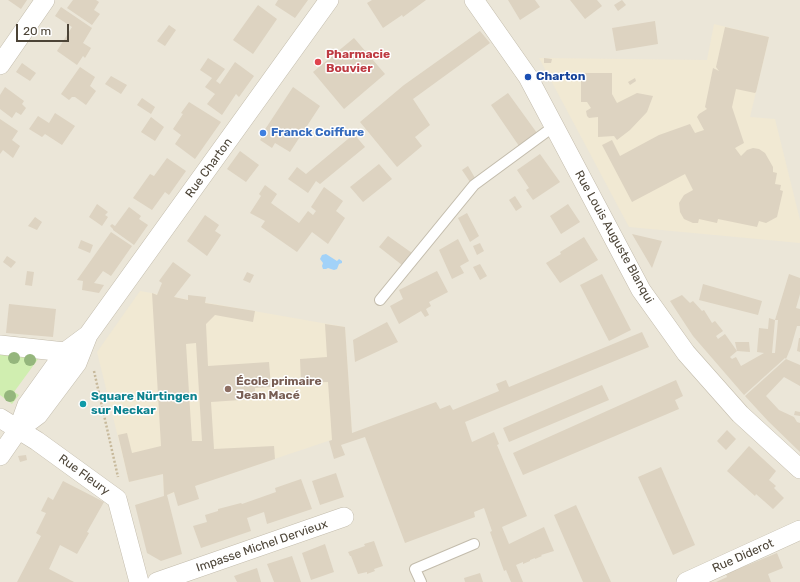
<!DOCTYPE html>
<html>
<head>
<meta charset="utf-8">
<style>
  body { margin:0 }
  #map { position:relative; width:800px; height:582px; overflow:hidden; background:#f6f3ea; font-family:Rubik,sans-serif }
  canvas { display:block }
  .scale { position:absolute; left:16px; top:24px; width:53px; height:18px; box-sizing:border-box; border:2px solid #4c4437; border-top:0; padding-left:5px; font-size:12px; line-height:14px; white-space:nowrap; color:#4c4437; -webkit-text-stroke:3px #fff; paint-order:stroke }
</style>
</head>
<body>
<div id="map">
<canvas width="800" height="582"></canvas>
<div class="scale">20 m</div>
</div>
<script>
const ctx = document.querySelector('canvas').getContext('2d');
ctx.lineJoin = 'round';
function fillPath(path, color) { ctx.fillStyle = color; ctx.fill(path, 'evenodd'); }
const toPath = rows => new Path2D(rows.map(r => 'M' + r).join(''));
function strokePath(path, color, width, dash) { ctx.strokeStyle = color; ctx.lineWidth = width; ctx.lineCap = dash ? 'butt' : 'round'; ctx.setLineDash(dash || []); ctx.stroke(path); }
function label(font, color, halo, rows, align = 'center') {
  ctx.font = font + ' Rubik,sans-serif'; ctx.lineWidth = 3; ctx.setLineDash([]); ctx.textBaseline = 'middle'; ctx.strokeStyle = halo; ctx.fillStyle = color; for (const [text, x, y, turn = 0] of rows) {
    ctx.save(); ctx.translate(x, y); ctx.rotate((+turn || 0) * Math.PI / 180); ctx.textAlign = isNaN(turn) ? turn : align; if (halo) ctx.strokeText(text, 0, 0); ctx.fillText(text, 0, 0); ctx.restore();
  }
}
const residential = toPath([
  [0,0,800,0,800,582,0,582]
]);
const education = toPath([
  [714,24,769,37,750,117,775,119,800,220,800,243,629,227,539,58,707,60],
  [140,291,345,327,352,433,164,496,163,474,129,482,97,352]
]);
const green = toPath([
  [0,351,41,355,14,392,19,395,12,404,0,395]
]);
const water = toPath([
  [326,254,337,261,339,259,342,261,342,263,339,264,337,269,334,270,328,268,326,269,323,269,322,266,323,263,320,259,322,255]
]);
const building = toPath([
  [8,0,27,0,21,9],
  [73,0,96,0,99,2,94,10,100,14,92,25,67,8],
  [278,0,308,0,295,18,275,5],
  [372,0,426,0,403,17,402,15,383,28,367,3],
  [508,0,535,0,540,7,520,20],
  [570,0,597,0,602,6,585,19],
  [622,0,626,5,618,11,614,5],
  [258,5,277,19,253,54,233,40],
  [61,7,92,28,83,43,91,48,85,58,83,56,77,65,57,51,72,27,55,16],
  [655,21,658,44,616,51,612,28],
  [169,25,176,30,165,46,157,41],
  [725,27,769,37,756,92,755,93,736,89,732,107,744,143,735,148,741,156,747,150,753,148,759,149,765,153,773,167,773,172,777,173,775,184,781,185,780,190,783,191,777,217,766,223,759,221,757,227,718,219,717,223,699,219,698,223,693,223,684,219,680,212,679,203,684,195,693,190,685,174,632,202,602,145,612,140,620,156,659,135,690,124,695,133,704,130,697,117,699,114,707,109,705,107,713,68,719,71,716,67],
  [480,31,490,43,413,99,430,125,415,137,422,146,397,167,360,122,404,85],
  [354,38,385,74,344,109,313,72],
  [208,58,225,69,216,81,220,84,235,62,254,76,239,97,236,94,222,115,207,104,215,94,205,87,212,78,200,70],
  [544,58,552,59,551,63,544,63],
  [22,63,36,73,30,81,16,72],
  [80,67,95,77,90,86,96,91,86,105,75,97,72,97,69,100,61,94],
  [581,73,612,73,612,94,617,103,637,93,653,96,647,112,630,130,617,140,614,136,598,137,598,117,589,118,587,116,586,111,591,108,587,102,581,102],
  [111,76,127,85,121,94,105,84],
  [635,78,636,81,630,85,628,82],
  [5,87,24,101,22,104,26,108,21,115,16,112,12,118,0,109,0,95],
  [293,87,320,106,290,152,275,143,272,148,260,140,263,135,262,134],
  [508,93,537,133,519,146,491,105],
  [142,98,155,107,151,114,137,105],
  [189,102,221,122,195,159,175,144,181,135,173,129,183,114,181,113],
  [55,113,75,126,62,145,45,134,42,137,29,129,38,116,49,123],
  [151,117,164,127,155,141,141,132],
  [0,119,18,131,12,140,20,146,13,158,3,150,0,154],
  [354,134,365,147,320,184,316,181,308,193,288,179,297,167,306,174],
  [240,151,259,165,246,182,227,169],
  [540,154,560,182,533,200,526,190,529,188,517,170],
  [167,158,186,171,169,195,165,192,152,210,133,198,150,174,154,176],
  [379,164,392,179,363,202,350,187],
  [468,166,475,178,470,182,462,170],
  [265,185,277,194,271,203,299,223,308,211,313,215,316,211,311,207,324,187,343,201,336,211,345,218,328,244,312,232,297,252,261,227,265,221,250,213,261,196,259,194],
  [515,196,522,207,516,211,509,200],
  [97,204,108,212,105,215,108,217,102,226,89,217],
  [568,204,580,222,561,234,550,216],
  [129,207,141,216,139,219,148,225,134,245,113,230,113,229,110,226,112,224,115,226],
  [467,213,479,236,470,242,458,218],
  [205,215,219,225,215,231,221,235,207,256,187,241],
  [35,217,42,222,37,230,28,226],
  [111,232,132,246,111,276,103,271,94,283,104,285,99,293,82,290,83,281,77,280],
  [632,234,662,241,652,268],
  [388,236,412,253,402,265,379,247],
  [584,237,598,260,560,283,546,263,561,254,560,252],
  [458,239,469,261,460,266,464,273,452,279,439,250],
  [81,240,93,245,90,253,78,248],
  [480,243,484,251,477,255,473,246],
  [7,256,16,262,11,268,3,262],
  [173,262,191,275,174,297,188,300,188,295,206,297,205,303,255,311,253,322,215,315,206,324,208,366,269,362,271,387,255,388,255,399,211,402,214,449,274,446,275,459,195,486,199,499,178,506,174,492,167,495,182,554,161,561,147,553,135,505,164,496,163,474,129,482,118,435,127,433,132,453,161,446,152,293,157,295,162,283,159,281],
  [196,343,202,441,192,441,186,344],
  [480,264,487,276,480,280,473,267],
  [27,271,34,272,32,286,25,285],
  [437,271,448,292,429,302,431,306,426,309,429,315,425,317,421,311,399,324,390,306,403,299,399,290],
  [247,272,254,275,250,283,243,280],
  [602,274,631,330,609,341,580,285],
  [789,274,800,278,800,294,796,308,800,309,800,326,797,326,791,347,786,359,785,358,744,395,693,336,670,301,682,295,690,303,693,301,702,311,704,310,712,323,715,321,723,331,716,336,718,339,725,334,737,351,730,357,732,359,736,357,741,366,764,353,757,352,759,328,768,329,769,318,775,320,772,353,775,353,778,320,775,320],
  [703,284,762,301,758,315,699,300],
  [9,304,56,309,53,337,6,333],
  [387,322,398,342,355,362,353,340],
  [325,324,345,327,352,433,436,402,440,409,450,405,453,410,499,391,496,384,506,380,509,387,642,332,649,347,465,422,472,442,494,432,499,444,497,445,527,516,502,527,509,544,544,527,554,551,541,555,542,556,535,559,535,558,530,560,530,561,523,564,523,562,516,565,523,582,511,582,506,570,504,571,490,532,492,531,484,508,474,512,475,517,405,543,365,437,341,445,345,455,334,459,329,441,332,440,328,382,301,383,300,359,327,357],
  [799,338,800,338,800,352,797,351],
  [735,342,749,342,750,352,737,351],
  [786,359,800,365,800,386,784,377,766,396,779,410,794,417,797,422,800,423,800,452,768,421,745,396],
  [676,380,683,396,675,400,679,409,523,475,513,453],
  [602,385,609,400,509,442,503,428],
  [795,411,800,412,800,416,794,415],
  [727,430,736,439,726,450,717,441],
  [749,446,776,471,769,480,776,486,774,488,784,498,773,509,756,494,755,496,727,471],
  [26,455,27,460,20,462,18,456],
  [661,467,695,545,673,555,638,477],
  [336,473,344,497,320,505,312,481],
  [301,479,312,509,267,524,264,512,247,518,251,531,201,548,193,526,207,522,205,515,218,511,218,509,241,503,242,504,276,492,275,488],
  [63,481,104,502,87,532,89,533,77,554,60,545,49,569,74,582,17,582,41,536,36,533,46,513,41,511,48,497,53,500],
  [576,505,611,582,583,582,554,515],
  [374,541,383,566,374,569,375,571,367,574,367,572,358,574,351,556,350,556,348,552,365,546,364,544],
  [325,544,334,572,311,580,302,553],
  [777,553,783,568,768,574,771,582,716,582,727,577,726,574],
  [292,556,301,582,274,582,267,564],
  [257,568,261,582,237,582,234,576],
  [480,573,483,582,465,582,464,578]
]);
const path = toPath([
  [94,371,118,477],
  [100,399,108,397]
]);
const service = toPath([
  [380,300,474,185,553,127],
  [421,582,415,569,474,544]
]);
const minor = toPath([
  [474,0,528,77,641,290,686,353,740,414,800,469],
  [0,65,45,0],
  [0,345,65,352],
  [0,418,37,441,117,499,139,582],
  [18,430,38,415,77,363,88,335,329,0],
  [0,456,18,430,27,405,65,352,88,335],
  [157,582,344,517],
  [686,582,800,530]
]);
const trees = [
  [14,358],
  [30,360],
  [10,396]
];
const markers = [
  [318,62,4,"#e0444e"],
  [528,77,4,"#1a4fb4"],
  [263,133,4,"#3f7fe0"],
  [228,389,4,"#8d6e63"],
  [83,404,4,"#0f9aa8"]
];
const healthNames = [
  ["Pharmacie",326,55],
  ["Bouvier",326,69]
];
const transitNames = [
  ["Charton",536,77]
];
const shopNames = [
  ["Franck Coiffure",271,133]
];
const streetNames = [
  ["Rue Charton",209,168,-54],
  ["Rue Louis Auguste Blanqui",614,237,61],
  ["Rue Fleury",84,475,36],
  ["Impasse Michel Dervieux",262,546,-19],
  ["Rue Diderot",743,556,-24]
];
const educationNames = [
  ["École primaire",236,382],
  ["Jean Macé",236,396]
];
const cultureNames = [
  ["Square Nürtingen",91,397],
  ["sur Neckar",91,411]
];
fillPath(residential, '#ebe6d8');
fillPath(education, '#f1e9d3');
fillPath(green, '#d0eeb0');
fillPath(water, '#a2d2f8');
fillPath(building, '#ddd3c1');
strokePath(service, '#c3bcac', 12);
strokePath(minor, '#c3bcac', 20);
strokePath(path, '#c7b99b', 2.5, [2, 2]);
strokePath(service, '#fff', 10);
strokePath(minor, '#fff', 19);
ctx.fillStyle = '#95b67d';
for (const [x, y] of trees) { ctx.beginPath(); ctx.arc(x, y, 6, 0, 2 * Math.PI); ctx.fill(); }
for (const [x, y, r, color] of markers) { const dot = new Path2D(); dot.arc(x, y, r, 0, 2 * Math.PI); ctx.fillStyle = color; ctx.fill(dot); strokePath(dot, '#fff', 1.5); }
label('bold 12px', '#be3a42', '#fff', healthNames, 'left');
label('bold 12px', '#164399', '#fff', transitNames, 'left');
label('bold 12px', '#366cbe', '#fff', shopNames, 'left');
label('12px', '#4c4437', '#fff', streetNames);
label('bold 12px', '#785e54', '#fff', educationNames, 'left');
label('bold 12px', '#0d838f', '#fff', cultureNames, 'left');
</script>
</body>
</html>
